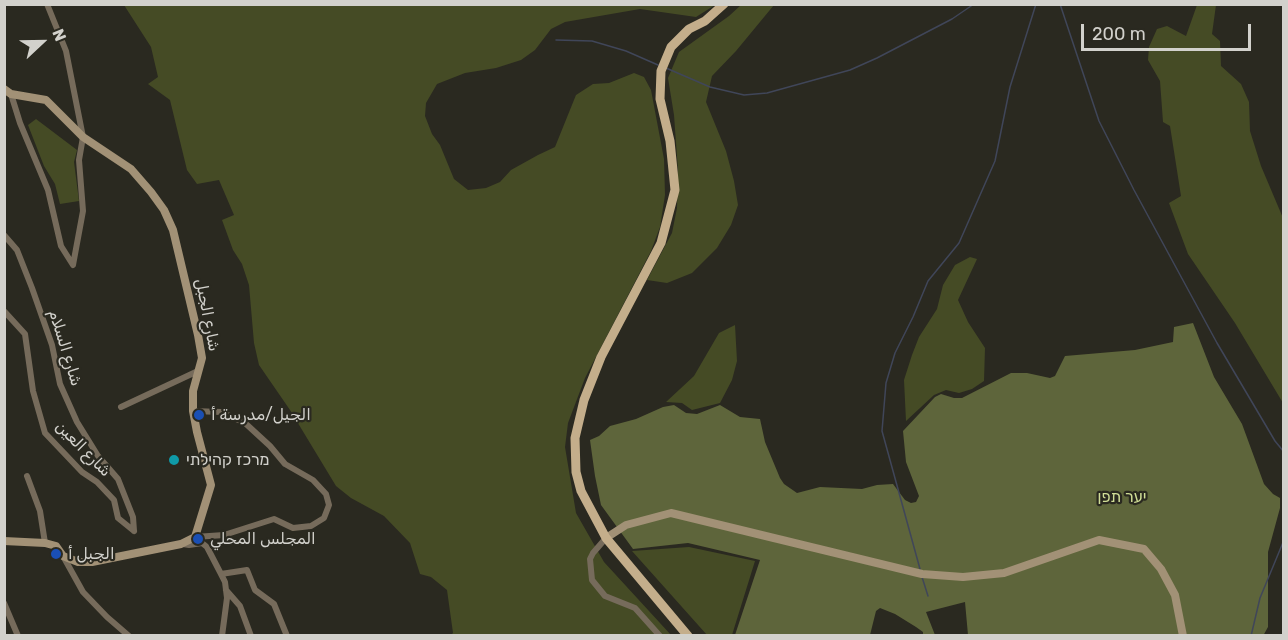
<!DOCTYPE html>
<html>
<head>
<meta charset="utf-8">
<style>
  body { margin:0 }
  #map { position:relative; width:1288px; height:640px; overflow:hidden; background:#2a2920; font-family:Rubik,sans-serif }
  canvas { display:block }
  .frame { position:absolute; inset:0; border:6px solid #d2d1cc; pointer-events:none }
  .north { position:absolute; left:12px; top:12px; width:60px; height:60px; -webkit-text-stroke:4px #2a2920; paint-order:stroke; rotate:68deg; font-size:16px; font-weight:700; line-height:24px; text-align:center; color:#d2d1cc }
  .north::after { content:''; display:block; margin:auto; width:21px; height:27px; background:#d2d1cc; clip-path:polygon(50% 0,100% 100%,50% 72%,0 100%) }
  .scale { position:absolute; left:1081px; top:24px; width:170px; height:27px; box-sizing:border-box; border:3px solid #d2d1cc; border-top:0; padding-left:8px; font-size:18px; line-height:21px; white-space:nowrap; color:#d2d1cc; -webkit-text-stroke:4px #2a2920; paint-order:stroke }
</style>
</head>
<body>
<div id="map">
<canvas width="1288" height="640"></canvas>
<div class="frame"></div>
<div class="north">N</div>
<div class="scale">200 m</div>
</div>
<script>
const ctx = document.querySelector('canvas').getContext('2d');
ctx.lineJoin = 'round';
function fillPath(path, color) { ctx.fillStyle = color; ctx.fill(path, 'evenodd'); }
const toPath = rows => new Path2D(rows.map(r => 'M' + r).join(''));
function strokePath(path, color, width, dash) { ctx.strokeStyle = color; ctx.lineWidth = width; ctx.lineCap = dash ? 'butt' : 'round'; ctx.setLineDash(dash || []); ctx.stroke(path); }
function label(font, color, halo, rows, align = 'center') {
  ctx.font = font + ' Rubik,Cairo,"Noto Sans Hebrew",sans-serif'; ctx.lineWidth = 4.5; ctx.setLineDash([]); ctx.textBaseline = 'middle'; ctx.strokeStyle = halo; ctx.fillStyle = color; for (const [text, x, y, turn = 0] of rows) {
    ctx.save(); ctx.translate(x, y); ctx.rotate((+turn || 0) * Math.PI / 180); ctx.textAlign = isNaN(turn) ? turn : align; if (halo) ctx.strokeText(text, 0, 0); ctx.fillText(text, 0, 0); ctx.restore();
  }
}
const green = toPath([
  [124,5,715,5,696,17,640,9,565,22,551,29,535,50,521,60,496,68,465,73,437,84,426,103,425,116,432,134,440,145,454,179,468,190,486,188,500,182,511,170,538,155,555,147,576,95,593,84,609,83,634,73,644,77,651,90,664,159,665,195,660,227,651,251,585,378,568,423,565,447,576,513,604,562,671,635,451,635,453,633,447,590,431,577,420,574,410,543,384,516,351,498,336,486,290,410,259,365,254,343,249,285,242,264,233,250,222,220,234,215,219,180,197,184,187,170,170,100,148,84,158,77,151,47],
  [741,5,774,5,736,51,712,76,706,102,726,151,734,181,738,205,731,225,717,248,692,273,667,283,647,280,672,233,677,208,678,170,674,115,668,78,679,52,729,16],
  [1197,5,1216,5,1212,34,1220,41,1221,66,1241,84,1249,102,1250,131,1261,166,1283,218,1283,403,1235,323,1188,254,1169,203,1181,196,1170,126,1163,122,1160,81,1148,60,1149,47,1157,29,1167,26,1186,36],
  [36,119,77,150,74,162,79,201,60,204,55,184,44,166,28,125],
  [970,257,977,259,958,300,968,322,985,348,984,381,972,389,959,393,946,390,934,395,906,421,904,380,912,355,919,337,937,309,943,285,955,265],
  [735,325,737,361,732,380,720,403,692,410,682,403,666,402,694,376,719,333],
  [689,547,755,561,732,635,707,635,632,551]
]);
const forest = toPath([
  [1193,323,1214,377,1242,424,1264,484,1273,494,1280,498,1280,508,1268,552,1268,627,1263,636,968,635,965,602,926,612,935,635,923,635,923,632,916,627,895,614,880,608,876,611,870,635,735,635,760,560,688,543,633,549,601,505,595,476,590,440,599,436,610,426,636,419,663,407,674,405,686,413,697,414,720,405,740,417,760,419,765,442,780,478,784,484,797,493,820,487,862,489,877,485,893,484,905,500,911,503,916,502,919,496,906,462,903,431,935,397,941,394,954,398,962,398,1011,373,1027,373,1050,378,1055,376,1065,356,1135,350,1173,342,1174,327]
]);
const stream = toPath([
  [1060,4,1099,121,1134,190,1217,343,1275,441,1284,452],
  [556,40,592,41,626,51,658,65],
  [666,68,710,87,744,95,767,93,850,70,877,58,952,19,974,4],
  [920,569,882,431,886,383,895,353,913,317,928,281,959,243,995,161,1010,87,1036,4],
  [922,577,928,596],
  [1251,636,1260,598,1284,540]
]);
const street = toPath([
  [11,94,20,123,48,190,61,246,73,265,83,211,79,160,83,137,66,51,47,4],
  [4,235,17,250,32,288,52,345,60,384,77,422,98,456,118,479,133,517,134,531],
  [4,311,25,334,33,391,45,433,82,472,97,482,114,500,118,518,134,531],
  [121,407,198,371],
  [193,411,221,412,245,423,270,446,285,464,313,480,326,494,329,505,324,518,311,526,293,528,274,519,224,535,195,537],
  [27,476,40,511,45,543],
  [606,538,593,553,590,559,592,580,605,596,635,608,660,636],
  [183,544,189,545,202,543,207,547,221,574,225,582,227,598,222,636],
  [63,556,83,592,107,617,129,636],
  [221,574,247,570,255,590,274,604,287,636],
  [226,590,240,606,251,636],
  [4,603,18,636]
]);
const secondary = toPath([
  [4,89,11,94,46,100,83,137,131,169,151,192,164,210,173,230,198,335,202,358,193,391,193,411,197,432,211,485,195,537,181,544,92,562,78,562,63,556,56,546,45,543,4,541],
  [606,538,626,525,671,513,922,574,963,577,1004,573,1099,540,1144,549,1161,569,1175,595,1183,636]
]);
const primary = toPath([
  [688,636,606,538,581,491,576,472,575,438,584,400,601,357,661,243,675,190,670,141,660,99,661,71,671,47,689,29,705,21,724,4]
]);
const markers = [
  [199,415,6,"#1a4fb4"],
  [174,460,6,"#0f9aa8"],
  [198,539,6,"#1a4fb4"],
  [56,554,6,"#1a4fb4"]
];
const streetNames = [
  ["شارع الجبل",207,315,79],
  ["شارع السلام",65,348,73],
  ["شارع العين",83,449,45]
];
const poiNames = [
  ["الجيل/مدرسة أ",211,415],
  ["מרכז קהילתי",186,460],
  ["المجلس المحلي",210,539],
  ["الجبل أ",68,554]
];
const parkNames = [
  ["יער תפן",1122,497]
];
fillPath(green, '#454b25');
fillPath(forest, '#5e653b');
strokePath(stream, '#404659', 1.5);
strokePath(street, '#766b5b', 6);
strokePath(secondary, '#a29176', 8);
strokePath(primary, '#c4ae8b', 9);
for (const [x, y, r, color] of markers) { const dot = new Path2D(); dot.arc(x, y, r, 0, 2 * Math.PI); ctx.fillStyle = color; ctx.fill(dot); strokePath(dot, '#2a2920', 2); }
label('16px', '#d2d1cc', '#2a2920', streetNames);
label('16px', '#d2d1cc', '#2a2920', poiNames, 'left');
label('16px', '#d0dd96', '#2a2920', parkNames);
</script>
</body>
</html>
